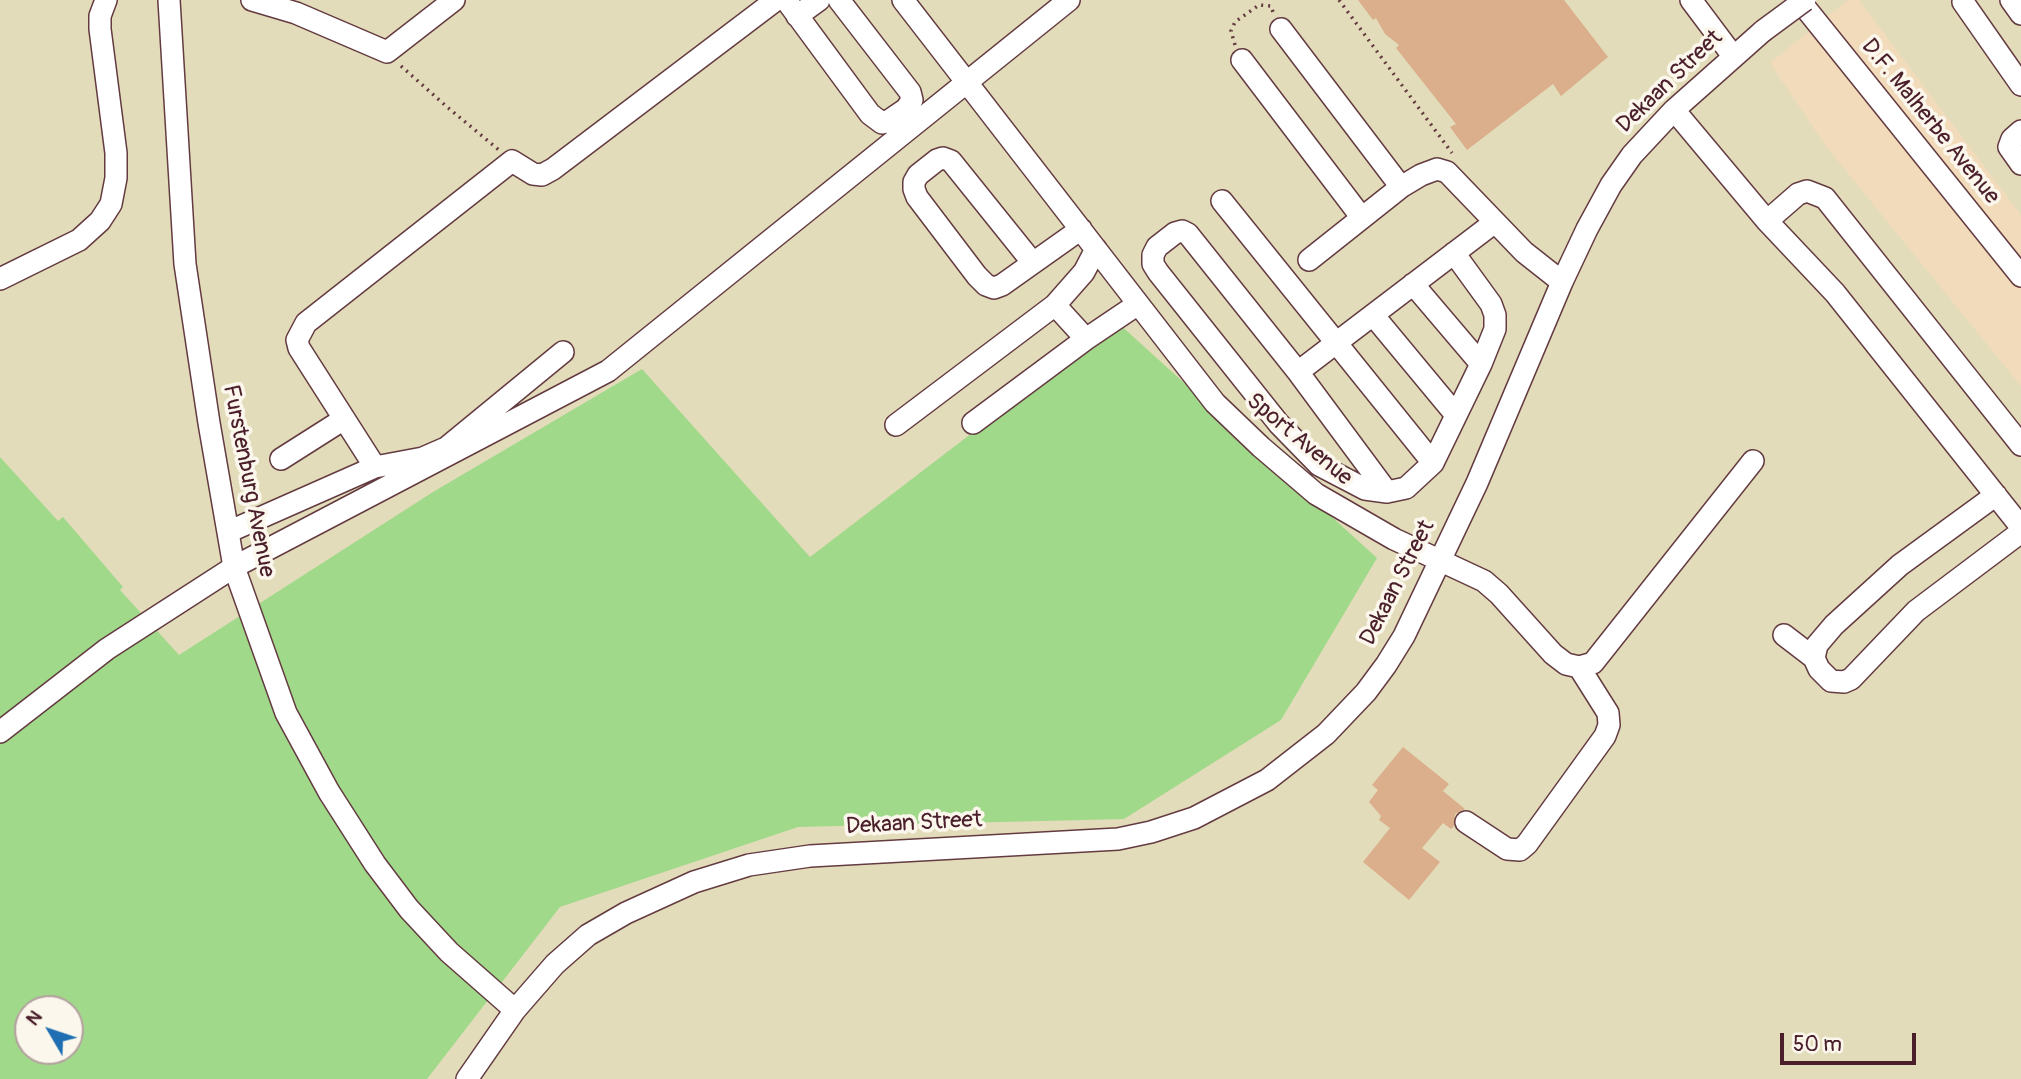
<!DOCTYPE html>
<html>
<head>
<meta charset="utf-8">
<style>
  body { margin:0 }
  #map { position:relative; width:2021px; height:1079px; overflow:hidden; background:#f1dbba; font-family:Pangolin,sans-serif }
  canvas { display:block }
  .north { position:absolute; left:14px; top:995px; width:70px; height:70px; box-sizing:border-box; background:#fbf7ec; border:2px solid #b4a19f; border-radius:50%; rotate:309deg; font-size:19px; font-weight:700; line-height:28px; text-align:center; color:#4a1f2b }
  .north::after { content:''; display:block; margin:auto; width:24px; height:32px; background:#1f6fb2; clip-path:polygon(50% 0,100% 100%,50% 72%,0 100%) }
  .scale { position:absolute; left:1780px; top:1033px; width:136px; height:32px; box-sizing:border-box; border:4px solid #4a1f2b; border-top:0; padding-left:9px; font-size:21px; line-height:24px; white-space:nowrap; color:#4a1f2b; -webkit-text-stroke:5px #fbf7ec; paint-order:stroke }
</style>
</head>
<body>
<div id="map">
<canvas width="2021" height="1079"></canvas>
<div class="north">N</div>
<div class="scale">50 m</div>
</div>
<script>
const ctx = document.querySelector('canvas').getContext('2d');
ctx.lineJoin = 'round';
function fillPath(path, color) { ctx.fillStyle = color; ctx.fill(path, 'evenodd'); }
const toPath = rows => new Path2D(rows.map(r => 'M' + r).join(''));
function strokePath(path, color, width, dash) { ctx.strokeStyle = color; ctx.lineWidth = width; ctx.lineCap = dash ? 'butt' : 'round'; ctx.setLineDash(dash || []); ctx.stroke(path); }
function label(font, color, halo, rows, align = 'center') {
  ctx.font = font + ' Pangolin,sans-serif'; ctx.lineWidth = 7; ctx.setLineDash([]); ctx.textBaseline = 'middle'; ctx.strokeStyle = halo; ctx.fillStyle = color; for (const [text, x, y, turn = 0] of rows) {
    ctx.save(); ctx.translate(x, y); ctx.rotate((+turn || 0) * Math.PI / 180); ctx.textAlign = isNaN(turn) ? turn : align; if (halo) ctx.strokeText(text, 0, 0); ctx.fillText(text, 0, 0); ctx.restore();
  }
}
const built = toPath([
  [0,0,1848,0,1770,63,1825,145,2021,386,2021,1079,0,1079],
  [28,1009,70,1009,70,1051,28,1051],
  [1859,0,2021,0,2021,215]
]);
const green = toPath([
  [1117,322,1377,558,1281,720,1124,819,798,827,560,907,427,1079,0,1079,0,457,58,521,63,517,123,587,120,590,179,655,433,492,642,369,810,557],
  [28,1009,70,1009,70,1051,28,1051]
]);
const building = toPath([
  [1358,0,1564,0,1608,57,1561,96,1553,84,1467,150,1450,127,1456,124,1396,48,1399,45,1385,34,1376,18,1373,20],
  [1403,747,1449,784,1443,791,1465,809,1455,814,1454,826,1451,829,1443,823,1422,848,1440,862,1409,900,1363,862,1390,828,1379,820,1381,816,1369,802,1378,790,1372,785]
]);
const path = toPath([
  [1339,0,1452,153],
  [1235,45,1231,31,1235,22,1259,5,1271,6,1273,12],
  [401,66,446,106,499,150]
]);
const minor = toPath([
  [169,0,185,264,209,423,234,567,286,713,329,792,375,864,409,909,449,952,515,1010],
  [252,0,296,13,387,52,454,0],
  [786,0,870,114,882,123,887,122,906,109,912,100,910,92,839,0],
  [903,0,1215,403,1261,447,1316,494,1394,539,1484,581,1499,594,1553,654,1566,664,1579,667,1593,663,1753,461],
  [1691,0,1733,56],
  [1799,0,2021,276],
  [2011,0,2021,14],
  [1963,2,2021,85],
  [797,16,819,0],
  [1281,29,1401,187],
  [1242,60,1362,218],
  [1674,110,1767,221,1835,293,2021,527],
  [2021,131,2012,139,2009,147,2021,164],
  [1222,201,1433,463],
  [1767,221,1798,194,1807,191,1825,198,2021,445],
  [1096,249,1084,272,1055,305,1086,339,1138,304],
  [1454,253,1491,304,1495,315,1495,329,1481,364,1433,463,1406,488,1387,492,1365,489,1319,465,1279,424,1158,272,1153,264,1153,255,1157,247,1175,233,1182,231,1188,234,1298,372,1336,343,1495,222],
  [1309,260,1401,187,1421,175,1437,169,1447,172,1524,252,1562,282],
  [1033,263,951,161,943,158,937,160,918,175,914,182,914,189,917,197,977,276,986,285,994,288,1002,285,1033,263,1081,229],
  [0,279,79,240,100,221,111,204,116,178,116,153,100,29,100,16,106,0],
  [1413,284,1481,364],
  [1373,315,1456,415],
  [1298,372,1387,492],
  [973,423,1086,339],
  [896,425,1055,305],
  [281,459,344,419],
  [375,467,299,348,297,340,306,323,512,161,533,174,542,175,553,169,776,0],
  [1996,495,1900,565,1834,625,1817,645,1814,658,1819,669,1831,681,1844,682,1851,679,1916,611,2021,532],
  [228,532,375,467,423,458,446,448,563,352],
  [1784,635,1814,658],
  [0,732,107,649,234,567,608,371,1069,0],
  [1466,822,1507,849,1520,850,1527,844,1605,736,1609,725,1608,713,1579,667],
  [467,1079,515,1010,555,964,588,935,626,913,694,882,749,865,810,856,1118,839,1151,832,1194,818,1267,780,1326,734,1366,692,1386,665,1404,636,1477,483,1562,282,1587,229,1611,185,1632,155,1674,110,1763,31]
]);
const minorBridge = toPath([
  [1763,31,1805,0]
]);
const streetNames = [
  ["Dekaan Street",1670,82,-44],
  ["D.F. Malherbe Avenue",1930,122,51],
  ["Sport Avenue",1299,440,40],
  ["Furstenburg Avenue",248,481,79],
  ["Dekaan Street",1398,583,-63],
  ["Dekaan Street",914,824,-3]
];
fillPath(built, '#e3dcba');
fillPath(green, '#a1d98b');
fillPath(building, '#dbaf8b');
strokePath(minor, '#633b40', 24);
strokePath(path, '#633b40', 3.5, [2, 5]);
strokePath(minor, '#fff', 21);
strokePath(minorBridge, '#633b40', 24, []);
strokePath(minorBridge, '#fff', 21);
label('23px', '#4a1f2b', '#fbf7ec', streetNames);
</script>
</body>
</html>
